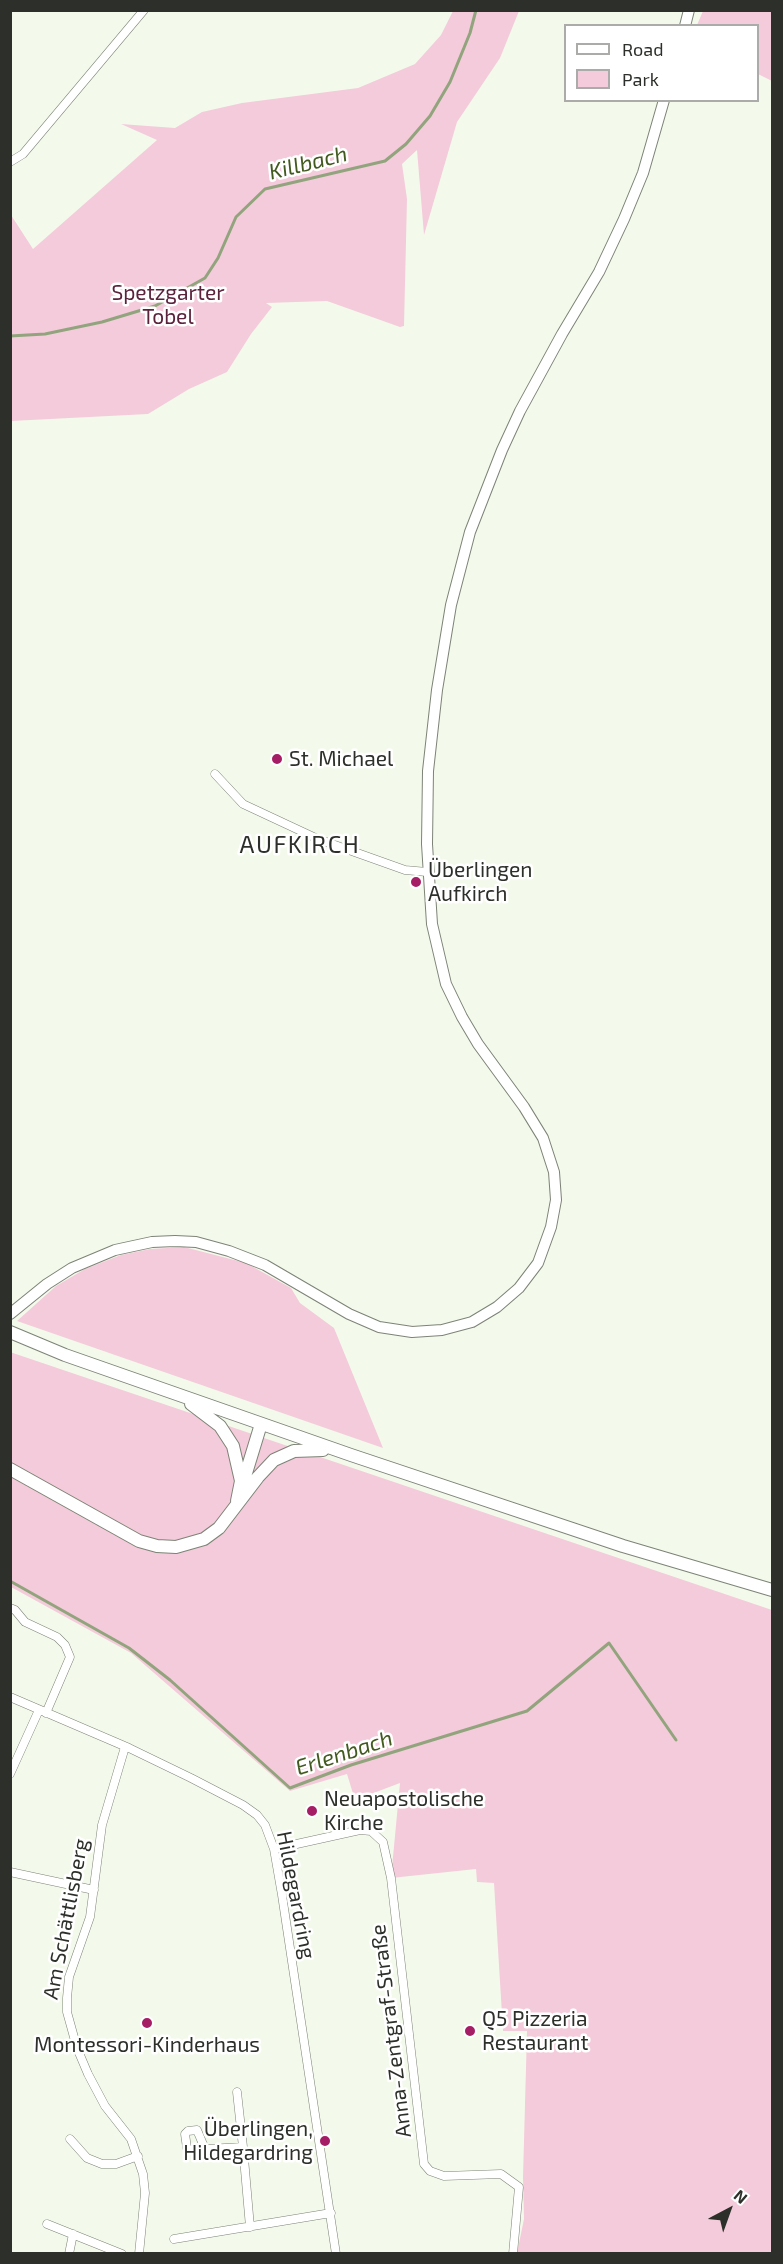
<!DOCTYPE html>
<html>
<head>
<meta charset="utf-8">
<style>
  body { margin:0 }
  #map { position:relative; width:783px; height:2264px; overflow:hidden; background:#f3faec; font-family:"Exo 2",sans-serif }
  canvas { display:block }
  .frame { position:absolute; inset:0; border:12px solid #2d302a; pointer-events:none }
  .legend { position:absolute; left:564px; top:24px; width:195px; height:78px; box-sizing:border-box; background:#fff; border:2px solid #abacaa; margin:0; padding:8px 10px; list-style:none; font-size:18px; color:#2d302a }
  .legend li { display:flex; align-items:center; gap:12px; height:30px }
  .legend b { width:30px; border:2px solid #abacaa }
  .north { position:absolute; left:699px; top:2180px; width:60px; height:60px; -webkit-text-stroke:4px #fff; paint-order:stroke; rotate:41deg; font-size:16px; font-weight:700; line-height:24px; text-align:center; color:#2d302a }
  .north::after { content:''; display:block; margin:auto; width:21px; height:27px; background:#2d302a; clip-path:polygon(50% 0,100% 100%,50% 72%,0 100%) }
</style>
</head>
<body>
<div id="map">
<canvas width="783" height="2264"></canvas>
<div class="frame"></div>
<ul class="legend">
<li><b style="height:8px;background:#fff"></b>Road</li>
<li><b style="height:16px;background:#f4cbda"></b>Park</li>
</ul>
<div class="north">N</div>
</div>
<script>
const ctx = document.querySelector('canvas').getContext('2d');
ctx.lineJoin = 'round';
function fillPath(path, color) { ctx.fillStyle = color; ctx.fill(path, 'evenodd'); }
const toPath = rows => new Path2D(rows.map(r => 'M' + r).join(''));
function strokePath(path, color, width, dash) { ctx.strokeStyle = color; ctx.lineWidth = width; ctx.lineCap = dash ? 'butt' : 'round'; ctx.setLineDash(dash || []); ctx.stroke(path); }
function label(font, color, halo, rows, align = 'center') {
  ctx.font = font + ' "Exo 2",sans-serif'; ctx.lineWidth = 5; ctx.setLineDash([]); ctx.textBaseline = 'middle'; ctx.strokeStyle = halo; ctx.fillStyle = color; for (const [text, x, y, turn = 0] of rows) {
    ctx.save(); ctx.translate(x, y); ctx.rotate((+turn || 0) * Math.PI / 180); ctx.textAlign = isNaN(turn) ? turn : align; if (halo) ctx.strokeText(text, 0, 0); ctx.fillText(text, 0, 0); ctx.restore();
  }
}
const green = toPath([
  [453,11,519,11,500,58,457,122,424,235,417,150,402,164,407,199,404,326,400,327,327,301,266,303,272,307,251,334,227,372,189,389,148,414,11,421,11,215,33,249,157,140,121,124,175,128,202,112,242,103,358,88,415,64,441,35],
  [703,11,772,11,772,81,758,74,758,26,697,25],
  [184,1247,246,1263,291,1288,300,1303,334,1328,383,1448,17,1321,56,1286,85,1269,121,1255,150,1249],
  [10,1352,772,1610,772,2253,517,2253,524,2219,523,2177,527,2031,503,2031,494,1883,477,1882,476,1869,391,1878,400,1783,355,1800,347,1774,290,1791,131,1653,11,1587]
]);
const stream = toPath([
  [10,336,45,334,102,322,155,306,205,278,218,258,236,217,265,189,385,161,406,144,430,116,450,82,470,33,476,10],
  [10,1581,129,1648,170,1680,290,1788,351,1765,527,1711,609,1643,676,1740]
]);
const street = toPath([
  [10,162,23,154,144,10],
  [215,774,243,804,318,839,405,870,427,872],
  [10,1608,15,1610,25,1622,57,1637,65,1645,70,1657,46,1713],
  [10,1697,129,1748,191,1778,243,1805,257,1815,265,1825,274,1849,282,1895,336,2254],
  [125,1747,102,1825,90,1917,69,1977,67,1998,67,2012,77,2048,88,2074,105,2106,131,2139,143,2174,145,2193,139,2254],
  [10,1774,39,1710],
  [274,1849,360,1830,371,1831,383,1842,391,1878,424,2164,430,2171,444,2176,501,2174,519,2187,513,2254],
  [10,1872,94,1890],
  [237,2092,243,2147],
  [70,2139,87,2158,102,2164,116,2164,138,2156],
  [205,2149,197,2130,188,2131,185,2134,187,2148,189,2150,243,2147,250,2227],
  [47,2224,122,2254],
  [174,2239,331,2213],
  [69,2254,73,2234]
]);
const secondary = toPath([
  [685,26,689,10],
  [10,1314,47,1284,72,1268,115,1250,152,1242,175,1241,196,1242,229,1251,265,1265,349,1314,379,1327,412,1332,442,1330,472,1322,497,1307,519,1288,538,1263,551,1227,556,1200,554,1172,543,1138,524,1107,478,1044,462,1017,446,984,432,924,427,844,428,771,437,690,451,605,470,532,502,450,520,411,562,334,599,272,624,219,643,173,664,100]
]);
const primary = toPath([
  [10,1332,65,1355,351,1455,623,1546,772,1590],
  [191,1404,220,1426,233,1446,241,1481,237,1501],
  [10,1469,139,1541,157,1546,176,1547,204,1539,219,1528,258,1477,274,1460,294,1451,323,1450],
  [243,1483,261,1424]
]);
const markers = [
  [277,759,6,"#a51d65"],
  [416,882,6,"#a51d65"],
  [312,1811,6,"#a51d65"],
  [147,2023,6,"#a51d65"],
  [470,2031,6,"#a51d65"],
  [325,2141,6,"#a51d65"]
];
const parkNames = [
  ["Spetzgarter",168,293],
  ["Tobel",168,317]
];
const poiNames = [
  ["St. Michael",289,759],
  ["Überlingen",428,870],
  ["Aufkirch",428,894],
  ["Neuapostolische",324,1799],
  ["Kirche",324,1823],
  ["Q5 Pizzeria",482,2019],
  ["Restaurant",482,2043],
  ["Montessori-Kinderhaus",147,2045,"center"],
  ["Überlingen,",313,2129,"right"],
  ["Hildegardring",313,2153,"right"]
];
const streetNames = [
  ["Hildegardring",296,1895,79],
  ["Am Schättlisberg",66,1919,-79],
  ["Anna-Zentgraf-Straße",391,2031,-97]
];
const waterNames = [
  ["Killbach",308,163,-14],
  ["Erlenbach",344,1753,-18]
];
const quarterNames = [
  ["AUFKIRCH",300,845]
];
fillPath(green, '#f4cbda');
strokePath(stream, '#92a47d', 3);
strokePath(street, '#7d8377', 9);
strokePath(secondary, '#7d8377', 12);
strokePath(primary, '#7d8377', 14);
strokePath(street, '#fff', 8);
strokePath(secondary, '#fff', 10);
strokePath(primary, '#fff', 12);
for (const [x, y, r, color] of markers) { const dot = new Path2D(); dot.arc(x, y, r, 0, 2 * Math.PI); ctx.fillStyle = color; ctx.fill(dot); strokePath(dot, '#fff', 2); }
label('21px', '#5b223c', '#fff', parkNames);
label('21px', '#2d302a', '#fff', poiNames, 'left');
label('21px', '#2d302a', '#fff', streetNames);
label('italic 22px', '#42591f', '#fff', waterNames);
ctx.letterSpacing = '1.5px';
label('24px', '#2d302a', '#fff', quarterNames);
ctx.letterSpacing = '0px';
</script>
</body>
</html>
